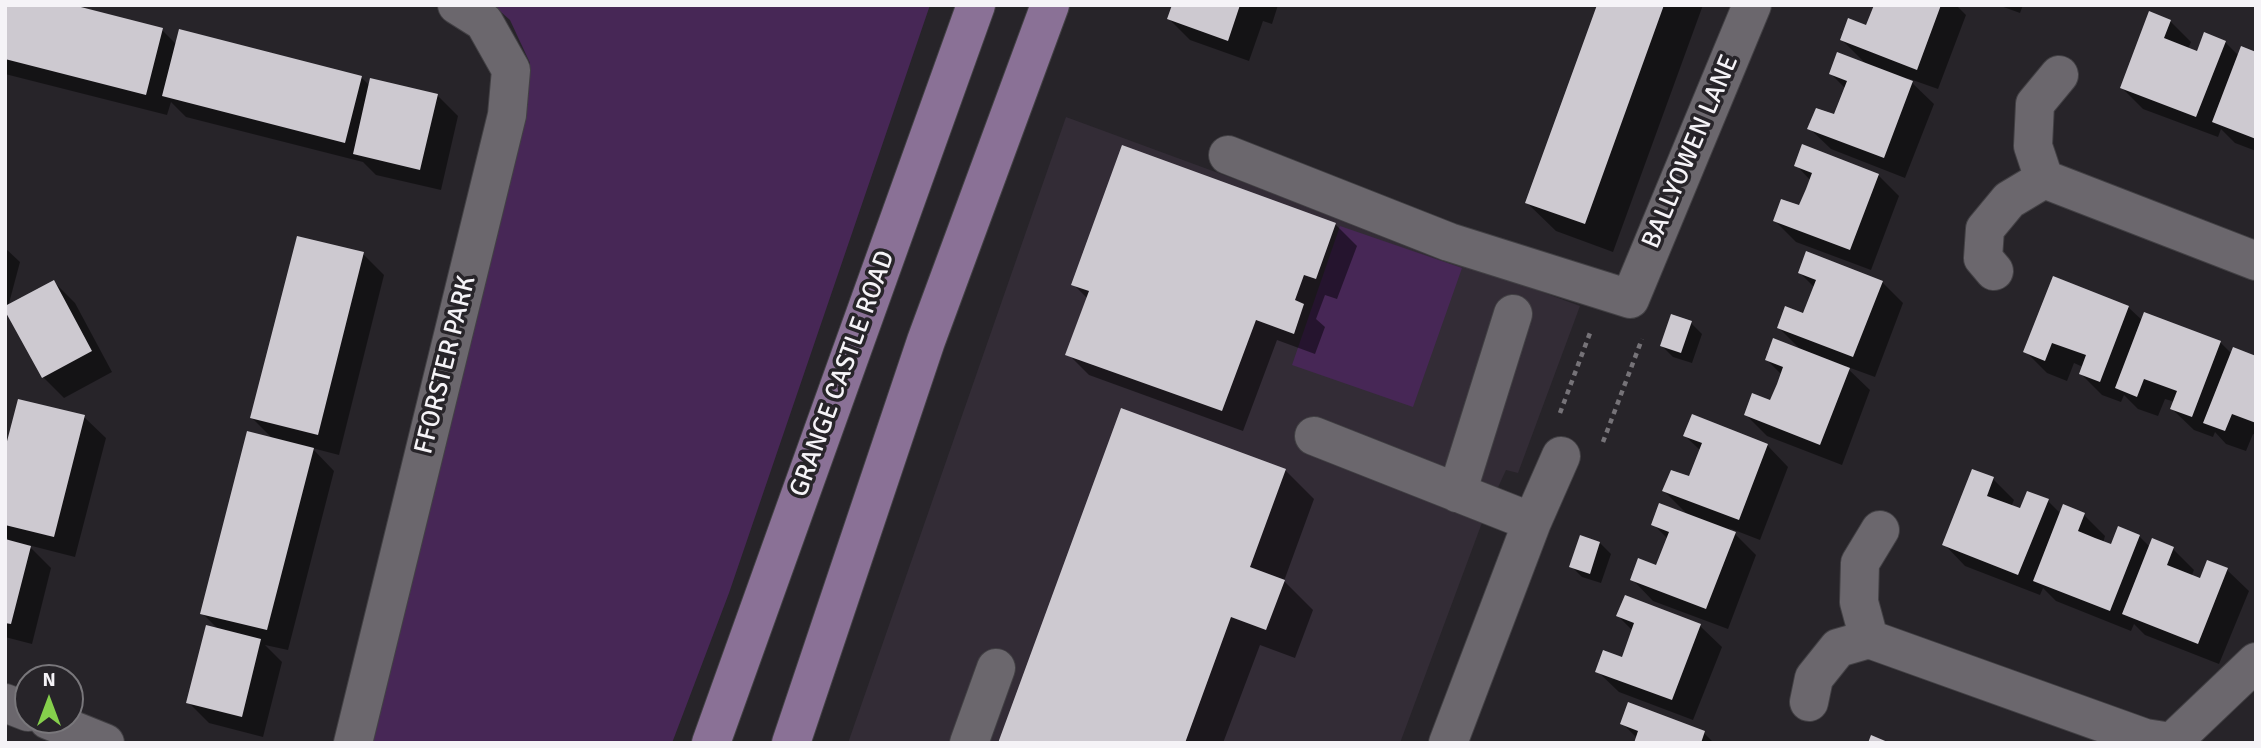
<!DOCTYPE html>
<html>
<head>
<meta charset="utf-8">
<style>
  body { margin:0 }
  #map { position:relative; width:2261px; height:748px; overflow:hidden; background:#272429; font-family:Signika,sans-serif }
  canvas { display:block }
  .frame { position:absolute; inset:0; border:7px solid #f5f3f7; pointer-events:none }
  .north { position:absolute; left:14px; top:664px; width:70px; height:70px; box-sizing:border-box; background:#272429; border:2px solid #79777b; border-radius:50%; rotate:0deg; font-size:19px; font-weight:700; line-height:28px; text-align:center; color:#f5f3f7 }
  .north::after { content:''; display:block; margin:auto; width:24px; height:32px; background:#85cf4c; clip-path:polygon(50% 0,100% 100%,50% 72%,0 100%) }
</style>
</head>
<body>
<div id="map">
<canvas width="2261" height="748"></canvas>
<div class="frame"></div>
<div class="north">N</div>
</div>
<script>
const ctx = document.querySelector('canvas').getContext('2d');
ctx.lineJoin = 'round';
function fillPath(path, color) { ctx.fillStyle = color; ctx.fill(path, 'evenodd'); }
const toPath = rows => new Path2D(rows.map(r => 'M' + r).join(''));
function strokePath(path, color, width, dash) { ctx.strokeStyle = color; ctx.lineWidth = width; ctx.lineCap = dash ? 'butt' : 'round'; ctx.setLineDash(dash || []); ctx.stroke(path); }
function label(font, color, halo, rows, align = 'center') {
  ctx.font = font + ' Signika,sans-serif'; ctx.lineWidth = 7; ctx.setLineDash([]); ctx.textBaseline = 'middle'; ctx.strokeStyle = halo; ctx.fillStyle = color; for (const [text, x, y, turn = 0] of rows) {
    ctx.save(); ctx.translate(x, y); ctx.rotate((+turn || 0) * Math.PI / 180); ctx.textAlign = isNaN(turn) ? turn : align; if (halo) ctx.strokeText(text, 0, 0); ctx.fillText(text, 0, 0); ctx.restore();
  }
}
const built = toPath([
  [1066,117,1580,306,1518,473,1506,470,1483,520,1400,743,848,743]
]);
const green = toPath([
  [493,5,930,5,729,593,672,743,367,743,526,107,530,63,510,20],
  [1340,226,1462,268,1413,407,1292,365]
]);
const shadow = toPath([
  [5,5,162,30,177,45,361,77,370,86,437,95,458,116,441,190,376,175,363,162,186,117,171,102,167,115,5,74],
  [1174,5,1278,5,1272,24,1263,21,1249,61,1190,40,1169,19],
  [1599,5,1703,5,1613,252,1556,231,1527,203],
  [1876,5,1956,5,1966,15,1938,89,1907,78,1934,104,1905,178,1831,149,1809,128,1835,116,1846,89,1831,74,1869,67,1842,40,1867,27],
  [1998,5,2023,5,2020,13],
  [2170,21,2191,42,2188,49,2198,53,2225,42,2239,56,2256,54,2256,151,2235,143,2221,129,2218,137,2143,109,2122,88],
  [1123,147,1336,225,1357,246,1337,299,1325,295,1316,319,1325,327,1315,354,1277,340,1243,431,1089,375,1068,354,1088,299,1073,284],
  [1796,165,1878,175,1899,196,1871,270,1796,242,1775,221,1800,208,1811,181],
  [5,248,20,262,8,307,54,282,75,303,112,372,64,398,43,377,7,311,5,316],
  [363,254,384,275,339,455,312,448,334,471,288,650,265,645,282,662,263,737,209,723,188,702,219,630,202,613,274,440,252,418],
  [1800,273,1882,282,1903,303,1875,377,1845,366,1870,390,1842,465,1767,436,1746,415,1771,403,1782,375,1767,360,1803,352,1779,328,1804,316,1815,288],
  [2128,307,2143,321,2220,342,2232,354,2256,358,2256,435,2253,434,2246,451,2226,444,2215,432,2213,437,2194,430,2172,409,2175,402,2165,399,2158,416,2138,409,2124,395,2121,402,2102,395,2081,374,2083,367,2074,363,2067,381,2047,373,2026,352],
  [1691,323,1702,334,1692,363,1673,357,1662,346],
  [84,417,106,438,75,557,28,545,51,568,32,644,5,637,5,541,12,543,5,536,5,457],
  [1685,436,1767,445,1788,467,1760,540,1729,528,1756,555,1728,629,1653,601,1632,579,1657,567,1668,539,1653,524,1690,517,1664,491,1690,478,1701,451],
  [1285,470,1314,499,1284,581,1313,610,1295,658,1260,645,1223,743,1000,743],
  [1993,479,2014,500,2011,507,2021,511,2048,501,2061,514,2084,515,2105,536,2103,543,2112,546,2139,536,2150,547,2173,549,2194,570,2191,577,2201,581,2208,562,2227,570,2249,591,2219,664,2145,635,2134,624,2131,631,2056,601,2043,588,2040,595,1965,566,1944,544],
  [1600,543,1611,554,1601,583,1582,577,1571,566],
  [1618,616,1700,626,1722,647,1693,720,1619,692,1597,671,1623,659,1633,631],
  [1622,723,1704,733,1714,743,1636,743,1637,738]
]);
const building = toPath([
  [5,5,73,5,163,28,146,95,5,59],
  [1172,5,1240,5,1228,41,1167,19],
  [1597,5,1664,5,1585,224,1525,203],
  [1874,5,1941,5,1917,70,1840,40,1848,18,1866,25],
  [2149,11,2171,20,2164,38,2197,51,2204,32,2226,41,2196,117,2120,88],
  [179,29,362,76,345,143,162,96],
  [2241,46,2256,52,2256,139,2212,122],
  [1837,52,1913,81,1884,158,1807,129,1816,108,1834,114,1847,81,1829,74],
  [370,78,438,94,420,170,353,154],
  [1802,144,1879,174,1850,250,1773,221,1781,199,1799,205,1806,189,1812,173,1794,166],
  [1122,145,1336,223,1316,279,1304,275,1295,300,1304,304,1294,334,1256,320,1222,411,1065,355,1089,291,1071,285],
  [297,236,364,252,318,435,250,418],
  [1806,251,1883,281,1853,357,1777,328,1785,306,1803,313,1816,280,1798,273],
  [2053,276,2129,306,2100,382,2079,374,2086,355,2052,343,2045,361,2023,352],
  [54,280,92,351,42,378,5,311,5,306],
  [2144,312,2221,341,2192,417,2170,409,2177,391,2144,379,2137,397,2115,388],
  [1671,314,1692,321,1681,353,1660,346],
  [1773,338,1850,368,1820,445,1744,415,1752,393,1770,400,1777,384,1783,367,1765,360],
  [2233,347,2256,356,2256,423,2232,414,2225,431,2203,423],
  [18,399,85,415,54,537,5,525,5,449],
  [1121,408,1286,469,1250,567,1285,580,1266,630,1231,617,1185,743,998,743],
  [1692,414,1768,444,1739,520,1662,491,1671,470,1689,476,1702,443,1683,436],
  [247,431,314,448,267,630,200,614],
  [1972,469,1994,477,1987,496,2020,508,2027,491,2049,499,2018,575,1942,545],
  [1659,503,1736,532,1706,609,1630,580,1638,558,1656,565,1669,532,1651,525],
  [2063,504,2085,513,2078,531,2095,538,2111,544,2118,526,2140,535,2110,611,2033,581],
  [1580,535,1600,542,1590,574,1569,567],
  [2152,538,2174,547,2167,565,2200,578,2207,560,2228,568,2198,644,2122,614],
  [5,539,31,546,11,624,5,623],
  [1625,595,1701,624,1672,700,1595,672,1603,650,1622,657,1634,623,1616,616],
  [206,625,261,639,242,717,186,703],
  [1628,702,1705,731,1701,743,1634,743,1638,731,1620,724],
  [1871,735,1890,743,1868,743]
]);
const path = toPath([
  [1560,413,1590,333],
  [1603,442,1642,339]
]);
const minor = toPath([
  [1228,155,1449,242,1630,299,1752,5],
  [2044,179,2033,146,2035,104,2059,75],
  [1994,271,1983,258,1985,229,2009,200,2044,179,2256,261],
  [1314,436,1532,522],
  [1457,493,1513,314],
  [1880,530,1860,563,1859,602,1869,639,2145,738,2171,742],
  [1809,702,1814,678,1838,648,1869,639],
  [5,703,28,712],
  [48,720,105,743],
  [353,743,507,115,511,70,484,22,457,5],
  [969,743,996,668],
  [1448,743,1532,522,1561,456],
  [2171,743,2256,662]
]);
const major = toPath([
  [711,743,976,5],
  [791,743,926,341,1050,5]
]);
const streetNames = [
  ["BALLYOWEN LANE",1691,152,-67],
  ["FFORSTER PARK",446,365,-76],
  ["GRANGE CASTLE ROAD",843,374,-70]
];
fillPath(built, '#332c36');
fillPath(green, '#472756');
fillPath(shadow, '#0007');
fillPath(building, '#cdc9d0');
strokePath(minor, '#424044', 40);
strokePath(major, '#424044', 40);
strokePath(path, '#767378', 4.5, [5, 5]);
strokePath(minor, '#6b676d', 38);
strokePath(major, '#8a7196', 38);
label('26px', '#f5f3f7', '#272429', streetNames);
</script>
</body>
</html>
